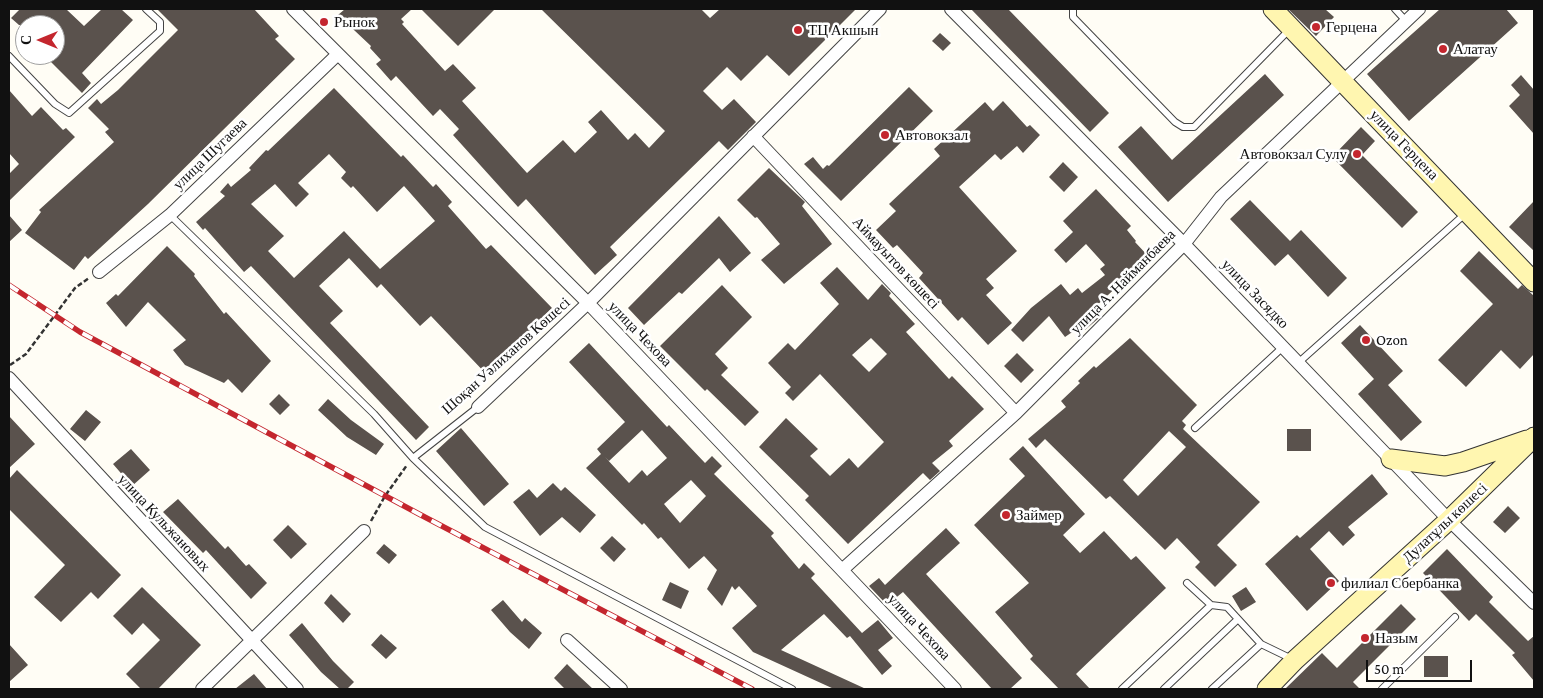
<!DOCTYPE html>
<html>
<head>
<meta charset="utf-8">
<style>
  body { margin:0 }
  #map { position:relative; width:1543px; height:698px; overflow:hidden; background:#fffdf5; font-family:"Crimson Pro",serif }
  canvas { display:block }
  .frame { position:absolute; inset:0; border:10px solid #111; pointer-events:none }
  .north { position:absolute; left:15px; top:15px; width:50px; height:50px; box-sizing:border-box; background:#fff; border:1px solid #a0a0a0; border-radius:50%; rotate:270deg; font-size:14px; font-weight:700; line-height:20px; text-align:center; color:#111 }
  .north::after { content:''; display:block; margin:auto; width:18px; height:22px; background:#c4262e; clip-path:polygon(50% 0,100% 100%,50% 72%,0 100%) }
  .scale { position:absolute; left:1366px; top:660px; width:106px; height:22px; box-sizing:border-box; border:2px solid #111; border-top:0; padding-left:6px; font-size:15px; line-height:18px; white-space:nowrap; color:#111; -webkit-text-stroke:4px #fff; paint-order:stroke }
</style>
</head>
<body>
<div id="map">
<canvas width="1543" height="698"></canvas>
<div class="frame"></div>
<div class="north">С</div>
<div class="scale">50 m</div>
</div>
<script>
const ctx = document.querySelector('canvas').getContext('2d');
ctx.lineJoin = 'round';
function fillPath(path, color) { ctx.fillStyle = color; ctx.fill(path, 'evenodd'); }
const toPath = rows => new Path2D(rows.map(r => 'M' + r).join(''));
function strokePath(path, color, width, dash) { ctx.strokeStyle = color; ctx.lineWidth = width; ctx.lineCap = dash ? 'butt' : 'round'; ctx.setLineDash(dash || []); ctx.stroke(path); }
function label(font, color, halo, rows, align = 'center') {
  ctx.font = font + ' "Crimson Pro",serif'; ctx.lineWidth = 5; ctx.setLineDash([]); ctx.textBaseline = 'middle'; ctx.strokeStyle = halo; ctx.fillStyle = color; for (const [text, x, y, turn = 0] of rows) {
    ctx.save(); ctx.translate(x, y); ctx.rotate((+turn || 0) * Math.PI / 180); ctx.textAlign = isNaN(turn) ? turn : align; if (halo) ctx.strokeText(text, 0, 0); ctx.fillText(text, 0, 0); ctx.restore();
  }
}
const building = toPath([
  [20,9,66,9,84,26,102,9,121,9,133,20,82,73,91,83,82,93,47,58,50,55,55,55,55,25,19,25,11,18],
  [157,9,254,9,279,36,275,39,295,59,148,204,88,259,85,256,74,270,25,233,41,212,39,210,114,142,105,132,109,129,88,108,97,99,101,104,118,90,178,30],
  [345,9,412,9,401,19,404,22,402,24,445,71,453,64,476,88,462,101,527,173,563,140,575,153,597,132,588,122,601,110,628,140,635,133,649,148,665,131,541,9,701,9,710,18,720,9,856,9,789,76,767,55,741,81,727,67,703,91,722,110,734,99,756,122,728,150,719,141,610,247,617,255,595,275,526,199,518,207,453,135,459,129,440,109,433,116,396,76,391,81,376,64,381,60,370,48,371,46,338,15],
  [421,9,495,9,458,46],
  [971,9,1008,9,1109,113,1090,132],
  [1288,9,1325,9,1334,17,1316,36],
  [1440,9,1506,9,1518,23,1409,121,1367,74],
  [940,33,951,43,943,51,932,41],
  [1265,74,1284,95,1168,202,1118,147,1141,126,1172,160],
  [1521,75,1534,90,1534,134,1509,106,1520,95,1511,85],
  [909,87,933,111,841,201,804,164,813,157,823,169,827,165,829,166],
  [334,88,401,157,403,155,433,187,436,184,452,202,448,206,486,249,491,245,552,308,511,349,514,352,489,377,431,316,420,326,381,284,377,288,349,258,319,286,343,311,330,323,429,427,416,440,251,266,244,272,205,228,203,230,196,222,225,196,220,192,228,183,231,187,251,170,249,168,266,150,268,151],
  [329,154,346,172,341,178,351,188,353,186,377,212,404,186,435,221,380,269,344,231,294,278,268,251,284,236,251,204,275,184,296,207,309,194,298,183],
  [9,90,32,116,41,107,63,130,66,128,75,137,9,201,9,174,19,164,9,153],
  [1003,101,1027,127,1030,125,1040,135,1023,153,1017,146,1001,160,995,154,959,187,1017,251,986,279,994,288,986,295,1012,323,988,345,962,317,958,321,919,278,923,273,897,245,893,248,876,230,896,211,889,204,940,156,934,149,985,102,993,111],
  [1361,127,1375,141,1362,155,1418,212,1402,228,1332,157],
  [1063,162,1078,177,1064,192,1049,177],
  [769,168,805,202,802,206,832,244,784,284,761,260,780,244,757,217,755,218,737,200],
  [1096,189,1131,226,1127,230,1136,241,1135,242,1149,257,1094,308,1100,317,1085,330,1081,326,1065,337,1049,316,1023,342,1011,330,1031,308,1061,284,1070,295,1078,288,1082,293,1105,275,1100,269,1105,265,1086,244,1066,263,1054,250,1073,232,1063,221],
  [1250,200,1290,241,1301,230,1347,278,1328,297,1288,254,1275,266,1230,219],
  [1534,201,1534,251,1509,227],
  [9,215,22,230,9,242],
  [719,216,751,253,730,272,719,258,682,294,679,292,644,325,628,308],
  [167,246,195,274,194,276,224,314,226,312,271,361,242,393,228,379,224,383,185,365,173,350,186,340,148,302,126,327,106,303,116,294,118,296],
  [1479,251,1518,289,1522,285,1534,296,1534,354,1520,369,1501,350,1466,387,1438,360,1493,304,1460,271],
  [837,267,868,300,882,284,891,293,889,296,915,324,906,332,949,379,952,376,984,409,949,441,953,446,932,463,940,471,930,480,923,473,848,544,805,500,809,496,759,447,786,418,818,449,810,456,830,476,849,458,858,468,884,442,820,374,793,401,785,393,791,387,768,363,788,343,795,350,839,304,820,283],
  [871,338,887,354,869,372,852,355],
  [722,285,752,317,715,354,728,368,721,375,759,412,745,426,707,389,705,391,660,346],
  [1360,325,1403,371,1388,385,1422,422,1401,441,1358,394,1374,379,1341,343],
  [1130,338,1197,405,1182,421,1186,425,1183,429,1260,502,1217,545,1237,565,1215,587,1195,567,1200,562,1177,538,1165,550,1110,496,1106,499,1045,439,1036,448,1028,439,1066,407,1061,401,1080,383,1078,381,1094,366,1096,368],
  [1169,431,1186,447,1138,496,1123,480],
  [589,343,667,427,669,425,705,463,712,456,722,466,714,474,774,533,771,536,799,569,804,563,815,574,811,578,862,633,878,620,893,638,878,650,892,666,882,675,850,636,847,638,824,614,781,650,866,689,834,689,753,652,732,628,757,606,739,586,735,590,732,586,722,606,707,589,717,570,704,556,689,569,661,537,658,539,644,523,642,525,586,468,601,454,597,449,625,422,569,362],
  [642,430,667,458,647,476,642,470,629,483,605,457,609,461],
  [691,480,706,496,680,523,664,504],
  [1017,353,1034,370,1021,383,1004,366],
  [279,394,290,405,280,415,269,404],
  [328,399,351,420,384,444,376,455,347,437,318,410],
  [86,410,101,422,85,441,70,429],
  [9,416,35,444,9,468],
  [461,428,509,484,484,506,436,451],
  [1287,429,1311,429,1311,451,1287,451],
  [1023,446,1085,514,1063,535,1080,553,1104,531,1131,560,1136,556,1166,588,1076,674,1090,689,1059,689,1030,659,1033,656,995,612,1029,583,974,525,1025,476,1009,459],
  [131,449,150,470,132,486,113,464],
  [17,470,121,575,98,599,91,592,61,622,34,597,65,565,9,509,9,479],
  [1372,474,1388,494,1348,527,1355,535,1343,546,1329,531,1310,549,1339,581,1307,611,1265,564,1297,535,1300,538],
  [553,483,561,491,565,487,596,515,580,533,562,517,540,536,513,502,529,489,537,498],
  [178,499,225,549,228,546,246,566,249,564,267,583,251,599,206,550,203,553,163,512],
  [1508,506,1520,518,1505,533,1493,522],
  [288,525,307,544,291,559,273,540],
  [946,528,960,543,926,574,1022,678,1010,689,992,689,903,592,887,605,869,586,879,578,885,585],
  [612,536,626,549,614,562,600,548],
  [384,544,397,555,389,564,376,553],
  [1447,549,1493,597,1489,602,1528,641,1534,636,1534,681,1512,655,1515,653,1476,614,1469,621,1423,573],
  [670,582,689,591,681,609,662,600],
  [142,587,201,645,158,689,141,689,126,674,160,640,143,623,132,635,113,616],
  [1246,587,1256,602,1241,611,1232,596],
  [331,594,351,614,343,623,324,603],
  [503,600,522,622,525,618,542,633,529,649,510,632,491,610],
  [1401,604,1416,619,1353,682,1360,689,1285,689,1322,653,1337,668],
  [302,623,333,661,354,682,347,689,340,689,321,672,289,635],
  [381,634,397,648,386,659,371,645],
  [9,644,28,665,9,682],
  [1424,656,1448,656,1448,677,1424,677],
  [567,664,579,676,593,689,565,689,554,678],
  [254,674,267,689,235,689]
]);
const path = toPath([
  [10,365,26,354,75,288,89,278],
  [371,521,385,496,407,465]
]);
const lane = toPath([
  [1073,9,1073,17,1175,122,1183,127,1194,127,1289,30],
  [1395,9,1406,21],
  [9,56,55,104,69,113,160,31,160,22,146,9],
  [170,215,374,414,413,458,478,407],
  [1298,363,1465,214],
  [1195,428,1283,347],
  [413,458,485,527,792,689],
  [1187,583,1211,605,1227,607,1261,644,1292,659],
  [1122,689,1211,605],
  [1164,689,1238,619],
  [1212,689,1261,644],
  [1382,689,1455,617]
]);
const street = toPath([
  [293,9,588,303,955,689],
  [951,9,1184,244,1449,520,1534,603],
  [753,136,1016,413],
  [99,272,170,215,338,54],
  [9,378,297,689],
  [478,407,588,303,880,9],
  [842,570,1016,413,1184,244,1221,197,1419,9],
  [567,640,621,689],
  [202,689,364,531]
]);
const secondary = toPath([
  [1273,9,1534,282],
  [1391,459,1445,466,1463,462,1527,440],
  [1267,689,1295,660,1449,520,1534,437]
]);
const rail = toPath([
  [9,285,80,332,419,514,752,689]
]);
const markers = [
  [324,22,5,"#c4262e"],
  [1316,27,5,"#c4262e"],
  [798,30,5,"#c4262e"],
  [1443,49,5,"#c4262e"],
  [885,135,5,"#c4262e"],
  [1357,154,5,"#c4262e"],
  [1366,340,5,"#c4262e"],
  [1006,515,5,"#c4262e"],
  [1331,583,5,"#c4262e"],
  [1365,638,5,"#c4262e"]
];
const poiNames = [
  ["Рынок",334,22],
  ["Герцена",1326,27],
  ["ТЦ Акшын",808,30],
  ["Алатау",1453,49],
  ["Автовокзал",895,135],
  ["Автовокзал Сулу",1347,154,"right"],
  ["Ozon",1376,340],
  ["Займер",1016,515],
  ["филиал Сбербанка",1341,583],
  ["Назым",1375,638]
];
const streetNames = [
  ["улица Герцена",1404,145,46],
  ["улица Шугаева",210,154,-44],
  ["Аймауытов көшесі",896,263,47],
  ["улица А. Найманбаева",1123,282,-45],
  ["улица Засядко",1255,294,46],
  ["улица Чехова",640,334,46],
  ["Шоқан Уәлиханов Көшесі",506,356,-42],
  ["улица Кульжановых",164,523,47],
  ["Дулатұлы көшесі",1445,523,-43],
  ["улица Чехова",919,627,47]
];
fillPath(building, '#5a524d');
strokePath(lane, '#444', 8);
strokePath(street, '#444', 14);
strokePath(secondary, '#333', 21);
strokePath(path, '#333', 2.5, [5, 2.5]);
strokePath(lane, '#fff', 6);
strokePath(street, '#fff', 12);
strokePath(secondary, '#fff6b0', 19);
strokePath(rail, '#c4262e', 5.5);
strokePath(rail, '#fff', 4, [11]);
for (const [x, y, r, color] of markers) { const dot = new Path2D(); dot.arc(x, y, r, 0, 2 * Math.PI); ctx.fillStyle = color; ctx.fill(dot); strokePath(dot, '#fff', 2); }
label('15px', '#111', '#fff', poiNames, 'left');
label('15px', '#111', '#fff', streetNames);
</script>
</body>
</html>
